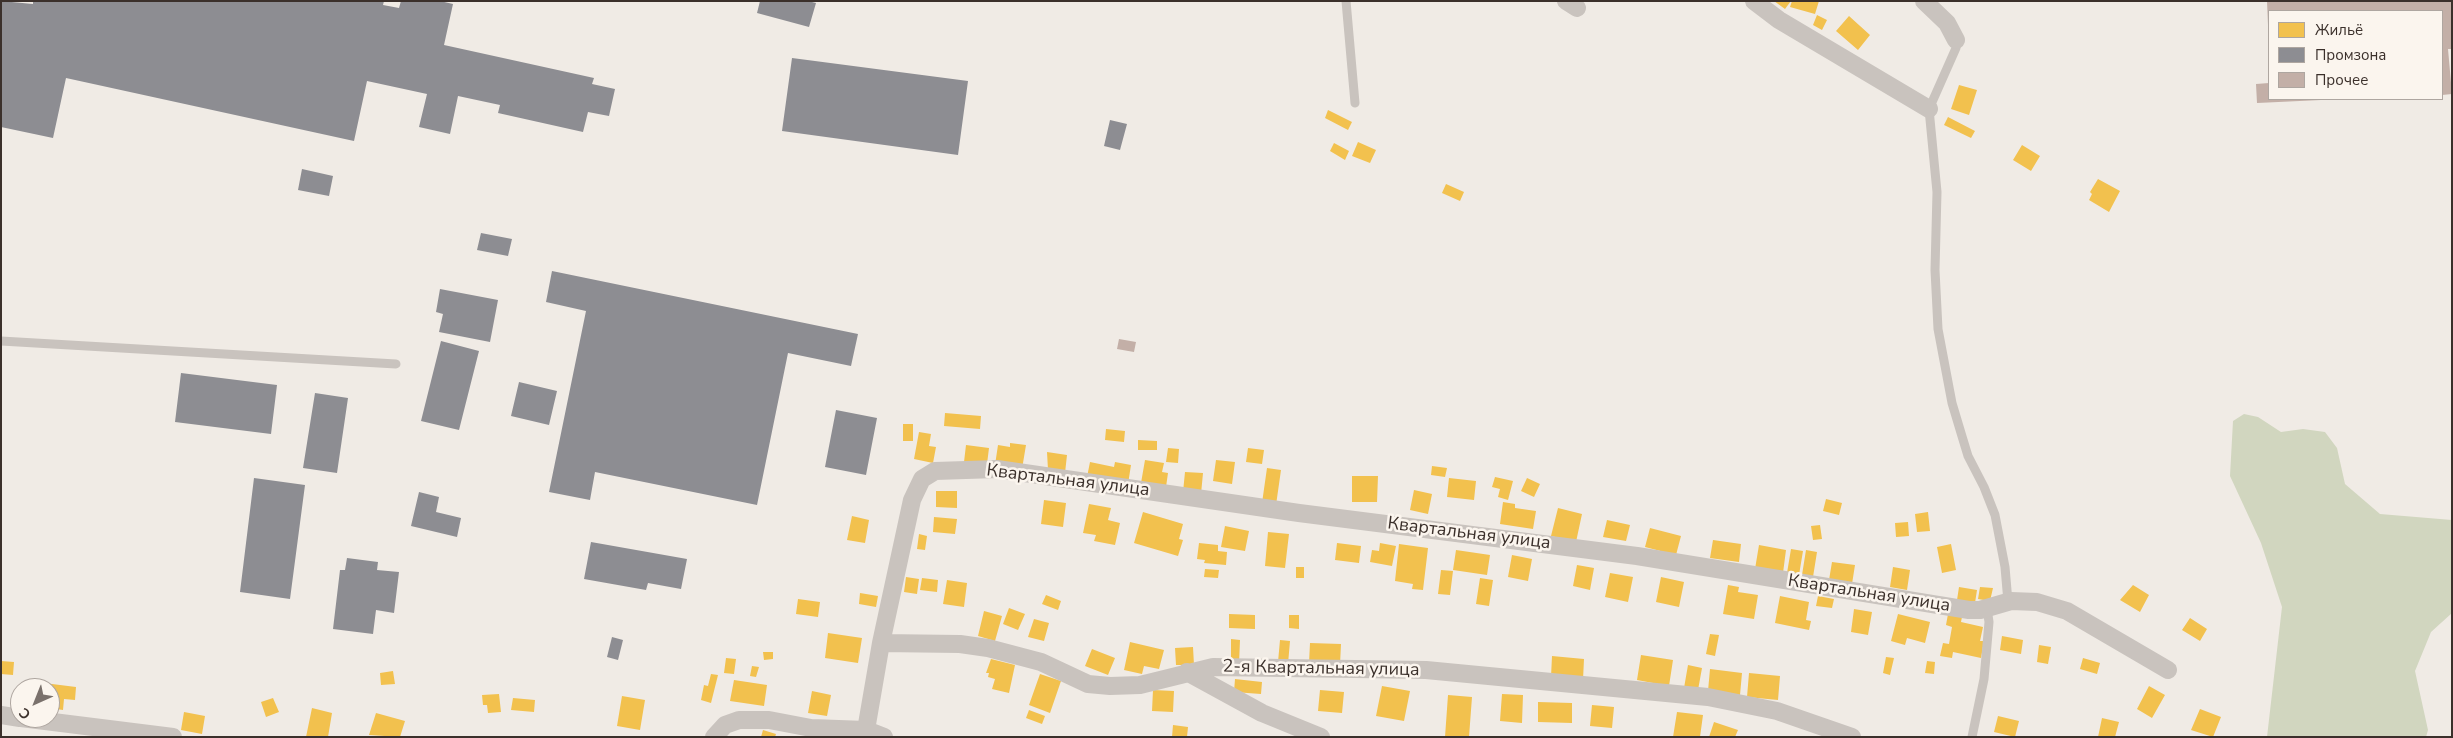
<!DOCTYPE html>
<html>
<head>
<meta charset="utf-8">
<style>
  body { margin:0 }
  #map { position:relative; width:2453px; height:738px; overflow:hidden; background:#f0ebe5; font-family:"Nunito Sans",sans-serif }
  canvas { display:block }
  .frame { position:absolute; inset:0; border:2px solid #3b302b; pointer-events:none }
  .legend { position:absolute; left:2268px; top:10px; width:175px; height:90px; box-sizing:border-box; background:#fbf5ee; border:1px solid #aea6a0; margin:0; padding:6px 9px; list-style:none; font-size:15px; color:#3b302b }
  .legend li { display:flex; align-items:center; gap:10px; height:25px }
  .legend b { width:25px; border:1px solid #aea6a0 }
  .north { position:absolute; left:10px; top:678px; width:50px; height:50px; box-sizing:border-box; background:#fbf5ee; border:1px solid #aea6a0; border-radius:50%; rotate:224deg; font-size:14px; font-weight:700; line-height:20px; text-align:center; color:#3b302b }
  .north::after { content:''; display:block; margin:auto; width:18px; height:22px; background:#7a716c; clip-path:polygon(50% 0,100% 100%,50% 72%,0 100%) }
</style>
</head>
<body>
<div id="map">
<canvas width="2453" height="738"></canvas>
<div class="frame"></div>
<ul class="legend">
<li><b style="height:14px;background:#f2c14e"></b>Жильё</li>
<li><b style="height:14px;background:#8d8d92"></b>Промзона</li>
<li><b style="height:14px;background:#c3afa7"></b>Прочее</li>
</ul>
<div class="north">С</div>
</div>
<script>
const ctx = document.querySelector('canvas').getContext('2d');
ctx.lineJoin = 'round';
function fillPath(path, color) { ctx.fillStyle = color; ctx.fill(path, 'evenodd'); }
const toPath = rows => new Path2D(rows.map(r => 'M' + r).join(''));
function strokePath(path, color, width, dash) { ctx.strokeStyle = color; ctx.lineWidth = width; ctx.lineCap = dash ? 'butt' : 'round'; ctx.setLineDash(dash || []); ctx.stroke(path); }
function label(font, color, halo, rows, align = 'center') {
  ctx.font = font + ' "Nunito Sans",sans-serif'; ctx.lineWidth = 5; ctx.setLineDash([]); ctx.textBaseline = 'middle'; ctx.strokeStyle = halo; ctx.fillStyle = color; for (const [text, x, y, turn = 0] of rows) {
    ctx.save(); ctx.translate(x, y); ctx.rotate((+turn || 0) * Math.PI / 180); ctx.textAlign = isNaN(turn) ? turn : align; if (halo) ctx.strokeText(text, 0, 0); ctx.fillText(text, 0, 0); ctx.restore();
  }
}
const green = toPath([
  [2244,414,2258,417,2281,432,2303,429,2325,432,2337,448,2345,484,2380,514,2452,520,2452,613,2431,632,2415,671,2428,730,2426,737,2267,737,2282,607,2261,543,2230,476,2233,421]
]);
const homes = toPath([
  [1774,1,1791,1,1785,9],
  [1792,1,1819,1,1815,14,1790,7],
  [1817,15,1827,20,1822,30,1813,25],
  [1849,16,1870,35,1858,50,1836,31],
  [1959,85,1977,90,1969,115,1951,109],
  [1328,110,1352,122,1348,130,1325,118],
  [1948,117,1975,131,1971,138,1944,125],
  [1358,142,1376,150,1370,163,1352,156],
  [1334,143,1349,151,1345,160,1330,151],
  [2022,145,2040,156,2031,171,2013,160],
  [2098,179,2120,191,2109,212,2089,200,2092,194,2090,192],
  [1446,184,1464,192,1460,201,1442,193],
  [945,413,981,416,980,429,944,426],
  [903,424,913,424,913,441,903,441],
  [1106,429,1125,431,1124,442,1105,440],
  [919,432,931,434,929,446,936,447,933,463,914,459],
  [1138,440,1157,441,1157,450,1138,450],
  [1010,443,1026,445,1022,469,995,465,998,445,1010,447],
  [966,445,989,448,987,464,964,462],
  [1168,448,1179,449,1178,463,1166,462],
  [1248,448,1264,450,1262,464,1246,462],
  [1047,452,1067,455,1065,473,1048,470],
  [1145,460,1164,463,1162,472,1168,473,1166,487,1141,483],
  [1216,460,1235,462,1232,484,1213,481],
  [1090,462,1114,467,1115,462,1131,465,1128,484,1087,477],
  [1432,466,1447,468,1445,477,1431,475],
  [1267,468,1281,470,1276,505,1262,503],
  [1185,472,1203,473,1201,494,1183,492],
  [1352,476,1378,476,1377,502,1352,502],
  [1495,477,1513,481,1508,500,1498,497,1500,489,1492,487],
  [1449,478,1476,481,1474,500,1447,497],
  [1527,478,1540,484,1534,497,1521,491],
  [1414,490,1432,494,1428,514,1410,510],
  [936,491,957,491,957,508,936,507],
  [1826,499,1842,503,1839,515,1823,511],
  [1044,500,1066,503,1063,527,1041,524],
  [1503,502,1515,504,1515,508,1536,511,1533,529,1500,524],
  [1089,504,1111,508,1108,520,1120,523,1115,545,1094,541,1096,535,1083,533],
  [1558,508,1582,514,1576,542,1551,536],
  [1143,512,1183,524,1179,539,1183,540,1178,556,1134,543],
  [1928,512,1930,531,1917,532,1915,514],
  [852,516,869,520,865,543,847,540],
  [934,517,957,519,955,534,933,532],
  [1607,520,1630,525,1626,541,1603,537],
  [1908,522,1909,536,1896,537,1895,523],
  [1820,525,1822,539,1813,540,1811,526],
  [1225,526,1249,531,1245,551,1221,547],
  [1650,528,1681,536,1676,555,1645,547],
  [1268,532,1289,534,1285,568,1265,566],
  [919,534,927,536,925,550,917,549],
  [1713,540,1741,544,1739,562,1710,558],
  [1199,543,1218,545,1218,551,1227,552,1226,565,1204,563,1205,560,1197,559],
  [1337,543,1361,546,1359,563,1335,560],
  [1380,543,1396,546,1392,566,1370,562,1372,550,1379,551],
  [1399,544,1428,548,1423,590,1412,589,1413,584,1395,581],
  [1951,544,1956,570,1942,573,1937,547],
  [1759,545,1786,550,1783,573,1755,569],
  [1791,549,1803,551,1799,575,1787,573],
  [1456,550,1490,555,1487,575,1453,570],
  [1806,550,1817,552,1813,577,1802,575],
  [1512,555,1532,559,1528,581,1508,577],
  [1832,562,1855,565,1852,584,1829,580],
  [1577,565,1594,568,1590,590,1573,586],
  [1296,567,1304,567,1304,578,1296,578],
  [1893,567,1910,570,1907,590,1890,587],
  [1205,569,1219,570,1218,578,1204,577],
  [1441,570,1453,571,1450,595,1438,594],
  [1610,573,1633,577,1628,602,1605,597],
  [906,577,919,579,917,594,904,592],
  [1661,577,1684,582,1679,607,1656,602],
  [922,578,938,580,937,592,920,590],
  [1480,578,1493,580,1489,606,1476,604],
  [947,580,967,583,964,607,943,604],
  [1728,585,1739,587,1738,592,1758,595,1754,619,1723,614],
  [2133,585,2149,595,2140,612,2120,600],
  [1959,587,1977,590,1975,603,1957,600],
  [1980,587,1993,588,1990,601,1978,599],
  [860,593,878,596,876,607,859,604],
  [1046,595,1061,601,1058,610,1042,604],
  [1780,596,1809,602,1806,620,1811,621,1809,630,1775,623],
  [1818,596,1834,599,1832,608,1816,606],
  [798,599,820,602,818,617,796,614],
  [1009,608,1025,614,1018,630,1003,624],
  [1854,609,1872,612,1868,635,1851,632],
  [984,611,1002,616,995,641,978,636],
  [1229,614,1255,615,1255,629,1229,628],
  [1898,614,1930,622,1925,643,1907,638,1905,645,1891,641],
  [1948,614,1962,617,1961,622,1983,627,1980,641,1984,641,1981,658,1953,652,1952,658,1940,656,1943,643,1949,644,1952,627,1946,625],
  [1289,615,1299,615,1299,629,1289,628],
  [2190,618,2207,629,2200,641,2182,630],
  [1034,619,1049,623,1044,641,1028,637],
  [828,633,862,638,858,663,825,658],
  [1710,634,1719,635,1715,656,1706,654],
  [2002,636,2023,640,2021,654,2000,650],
  [1231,639,1240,640,1239,664,1231,664],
  [1280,640,1290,641,1288,664,1278,662],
  [1130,642,1164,650,1159,669,1144,666,1142,674,1124,670],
  [1310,643,1341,644,1340,665,1309,663],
  [2039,645,2051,647,2048,664,2037,662],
  [1193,647,1194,665,1176,665,1175,648],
  [1092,649,1115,658,1108,675,1085,666],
  [763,652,773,652,773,659,764,660],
  [1641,655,1673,660,1669,686,1637,680],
  [1552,656,1584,659,1583,680,1551,677],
  [1886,657,1894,658,1890,675,1883,673],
  [726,658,736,659,734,674,724,673],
  [2083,658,2100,663,2097,674,2080,669],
  [991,659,1015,665,1009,693,992,689,995,679,988,677,989,673,986,673],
  [1,661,14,662,13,675,1,674],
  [1927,661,1935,662,1934,674,1925,673],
  [1688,665,1702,668,1698,690,1684,688],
  [752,666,759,667,756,677,750,676],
  [1710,669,1742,673,1740,695,1708,691],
  [393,671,395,684,381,685,380,673],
  [1749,673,1780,676,1778,700,1747,697],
  [711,674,718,675,711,703,701,700,704,685,708,686],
  [1040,674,1061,681,1050,713,1029,705],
  [1235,679,1262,682,1261,694,1234,692],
  [734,680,767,685,764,706,730,701],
  [44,683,76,687,75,700,64,699,63,710,50,708,50,688,43,688],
  [1382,686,1410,691,1404,721,1376,716],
  [2149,686,2165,695,2152,718,2137,709],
  [1153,690,1174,691,1173,712,1152,711],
  [1320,690,1344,692,1342,713,1318,711],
  [812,691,831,695,827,716,808,713],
  [499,694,501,712,488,713,487,705,483,705,482,695],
  [1502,694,1523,695,1522,723,1500,721],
  [1448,695,1472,697,1469,737,1445,737],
  [622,696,645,700,640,730,617,726],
  [273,698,279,712,266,717,261,702],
  [513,698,535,700,534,712,511,710],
  [1538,702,1572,703,1572,723,1538,722],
  [1592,705,1614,707,1612,728,1590,726],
  [312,708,332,713,328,737,306,737],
  [2200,709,2221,717,2213,737,2191,730],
  [1029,710,1045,716,1042,724,1026,718],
  [184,712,205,716,202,734,181,730],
  [1677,712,1703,715,1700,737,1673,737],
  [376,713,405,721,400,737,369,735],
  [1998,716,2019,721,2015,737,1994,732],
  [2102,718,2119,722,2115,737,2098,737],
  [1714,722,1738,730,1735,737,1709,737],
  [1173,725,1188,727,1187,737,1172,737],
  [763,730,776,734,775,737,761,737]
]);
const industry = toPath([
  [1,1,33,4,33,1,384,1,383,5,399,8,401,1,440,1,453,4,444,45,594,78,592,84,615,89,609,116,588,112,583,132,498,113,500,105,458,96,450,134,419,127,427,94,367,81,354,141,66,78,53,138,1,127],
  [760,1,808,1,816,3,809,27,757,13],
  [792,58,968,81,958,155,782,131],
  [1110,120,1127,124,1120,150,1104,146],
  [302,169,333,176,329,196,298,190],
  [481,233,512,239,508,256,477,250],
  [552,271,858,334,851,366,788,353,757,505,595,472,590,500,549,492,586,311,546,302],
  [440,289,498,300,490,342,439,332,443,314,436,312],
  [441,341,479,351,459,430,421,421],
  [181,373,277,385,271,434,175,422],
  [519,382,557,391,549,425,511,416],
  [315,393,348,398,337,473,303,468],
  [836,410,877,418,866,475,825,467],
  [254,478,305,485,290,599,240,592],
  [419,492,439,497,436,512,461,518,457,537,411,526],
  [591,542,687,559,681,589,648,583,646,590,584,579],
  [347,558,378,562,377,570,399,572,394,613,376,610,373,634,333,629,340,570,345,570],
  [612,637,623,640,618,660,607,657]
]);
const building = toPath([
  [2267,1,2452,1,2452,49,2448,49,2452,94,2442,95,2442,11,2269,11,2268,25],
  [2269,83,2269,99,2321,100,2257,103,2256,84],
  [1119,339,1136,342,1134,352,1117,349]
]);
const service = toPath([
  [1346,1,1355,103],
  [1956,40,1956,48,1929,109,1937,192,1935,270,1938,329,1952,403,1961,433,1968,456,1984,487,1995,515,2005,567,2008,602],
  [1,341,396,364],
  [1972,737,1984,679,1989,622,1987,608]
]);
const minor = toPath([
  [1566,1,1577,8],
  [1754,1,1779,20,1929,109],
  [1924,1,1947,23,1956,40],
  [881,643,912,500,922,479,935,471,997,469,1299,513,1637,556,1969,610,1980,610,2011,601,2037,602,2067,611,2168,670],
  [1187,672,1262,713,1321,737],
  [1,715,20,718],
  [21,718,173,737],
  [866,730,881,643,960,644,988,648,1041,662,1088,684,1110,686,1140,685,1213,667,1426,670,1708,697,1777,711,1852,737],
  [714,737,725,725,739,720,769,720,811,728,866,730,884,737]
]);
const streetNames = [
  ["Квартальная улица",1068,481,7],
  ["Квартальная улица",1469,534,7],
  ["Квартальная улица",1869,594,9],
  ["2-я Квартальная улица",1321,669,1]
];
fillPath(green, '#d1d6bf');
fillPath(homes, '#f2c14e');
fillPath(industry, '#8d8d92');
fillPath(building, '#c3afa7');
strokePath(service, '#c9c3be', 9);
strokePath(minor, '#c9c3be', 18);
label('18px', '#3b302b', '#fbf5ee', streetNames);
</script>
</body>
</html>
